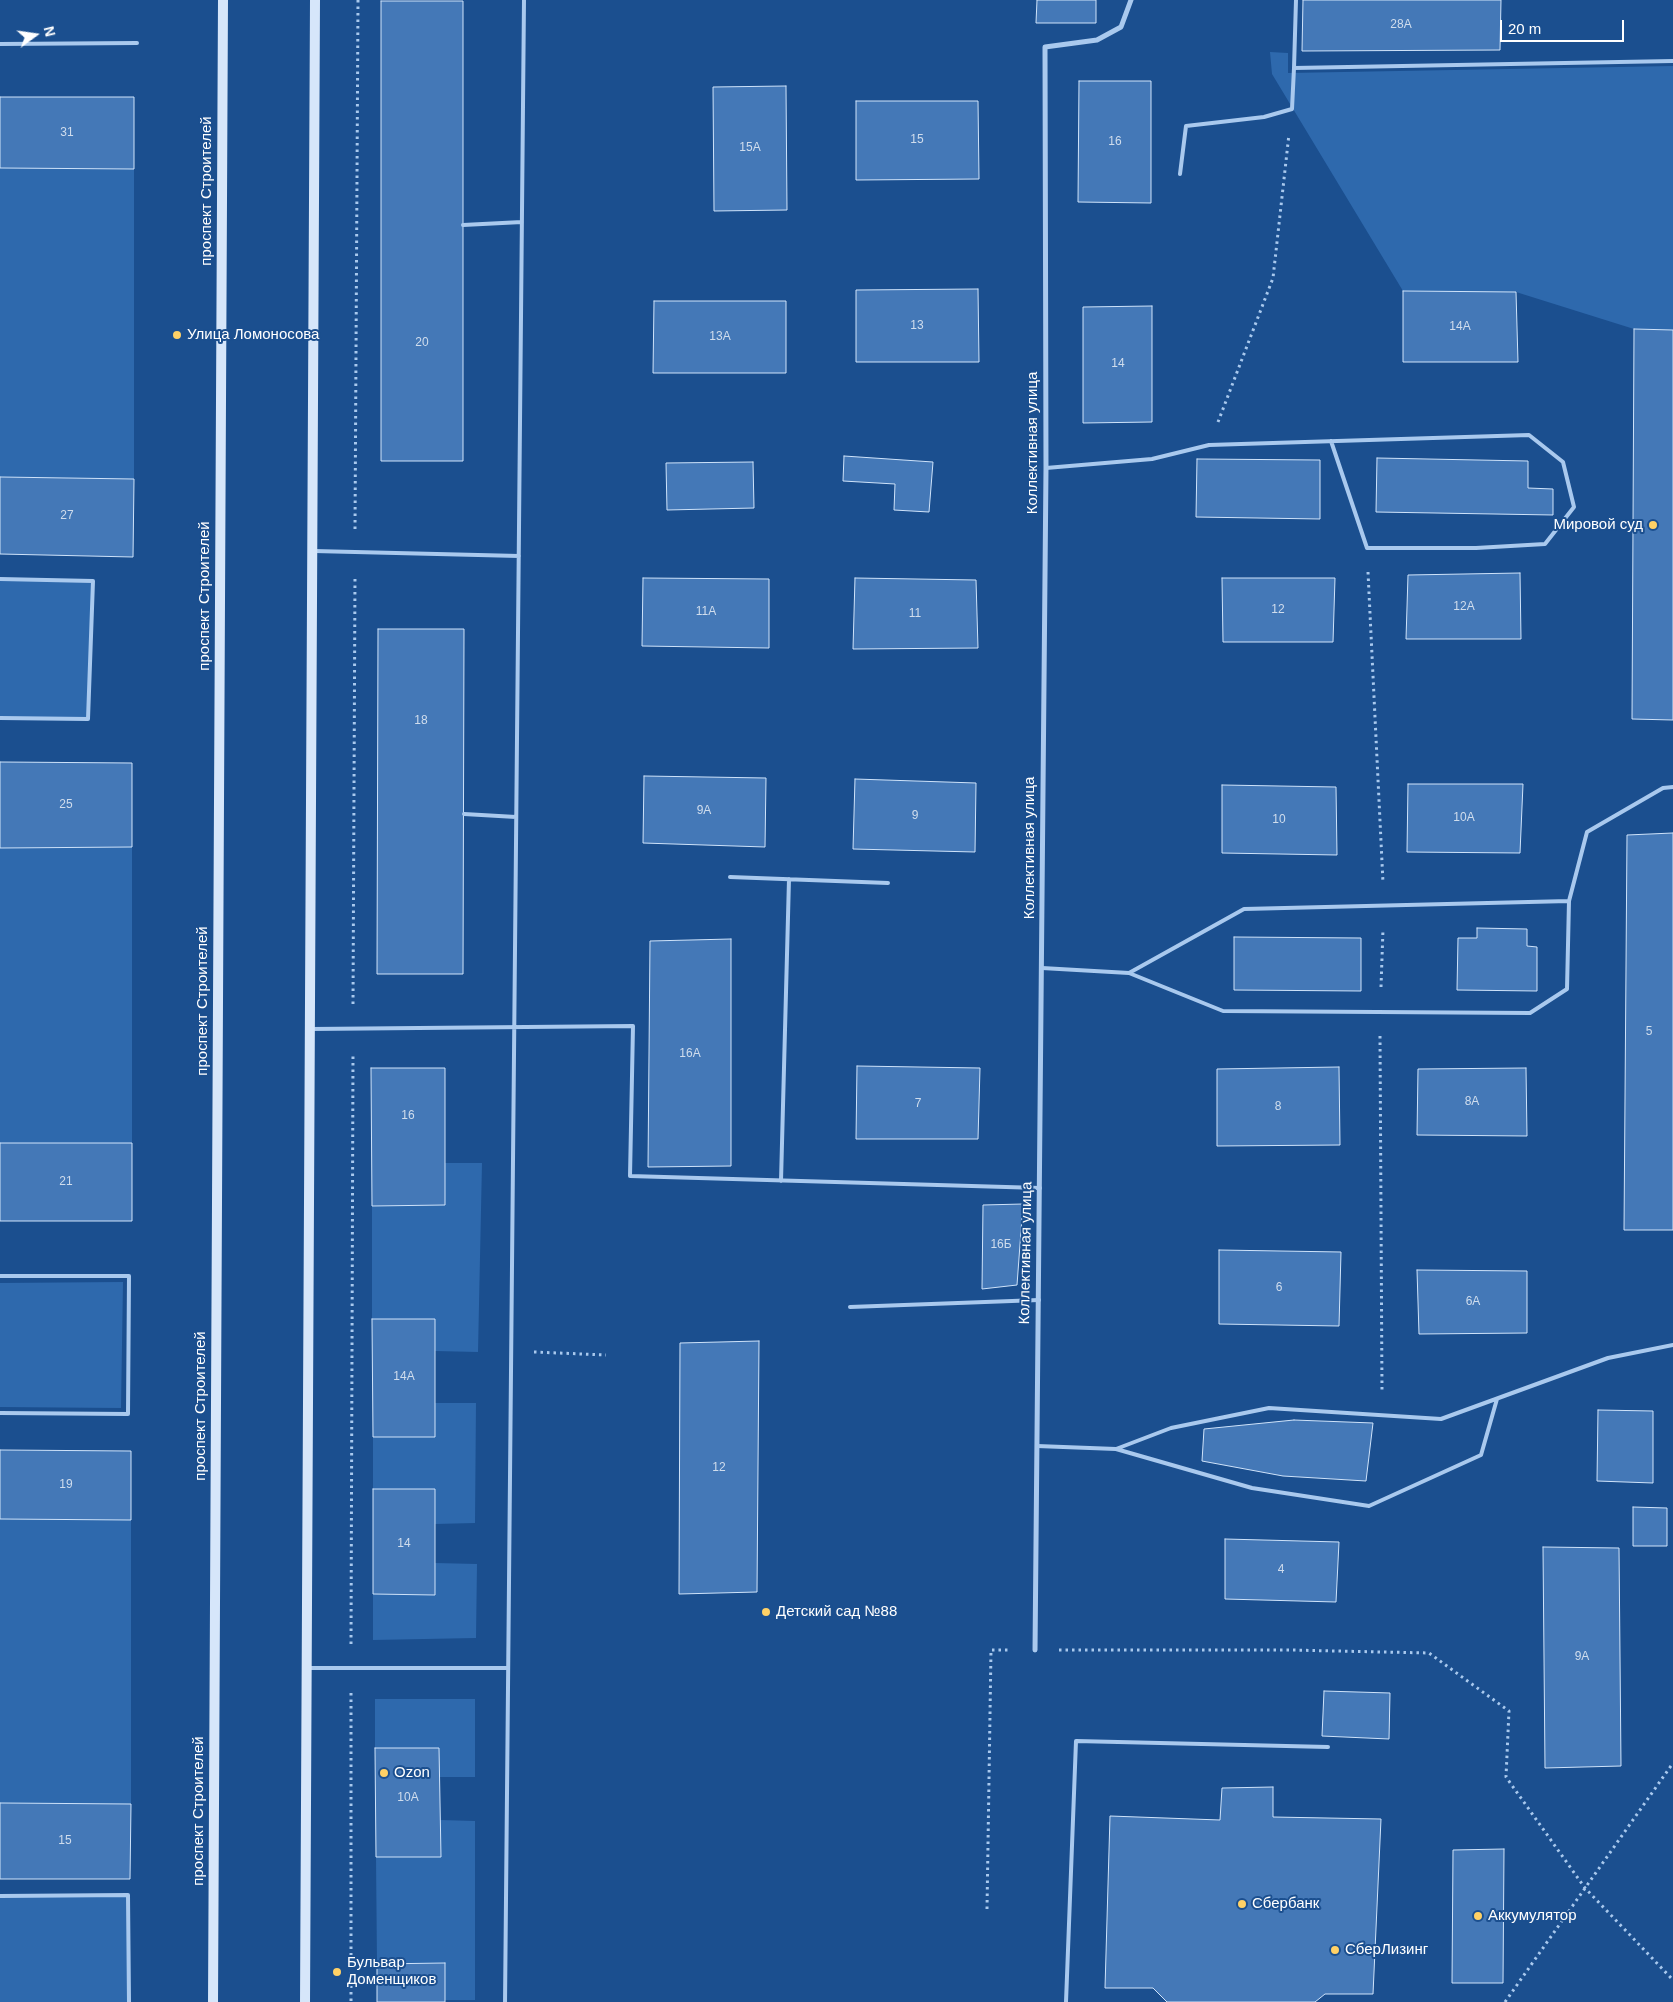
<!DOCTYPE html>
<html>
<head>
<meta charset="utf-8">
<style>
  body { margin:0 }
  #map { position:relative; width:1673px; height:2002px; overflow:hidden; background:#1b4f8f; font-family:Helvetica,sans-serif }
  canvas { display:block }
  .north { position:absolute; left:10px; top:10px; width:50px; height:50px; -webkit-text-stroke:4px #1b4f8f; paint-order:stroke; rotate:76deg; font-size:14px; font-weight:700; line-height:20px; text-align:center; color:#fff }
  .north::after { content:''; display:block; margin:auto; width:18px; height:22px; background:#fff; clip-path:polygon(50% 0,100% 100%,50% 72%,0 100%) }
  .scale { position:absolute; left:1500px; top:20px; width:124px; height:22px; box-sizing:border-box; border:2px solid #fff; border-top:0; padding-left:6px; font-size:15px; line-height:18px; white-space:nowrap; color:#fff; -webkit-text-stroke:4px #1b4f8f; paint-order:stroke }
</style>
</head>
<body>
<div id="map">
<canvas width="1673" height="2002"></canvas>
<div class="north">N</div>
<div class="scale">20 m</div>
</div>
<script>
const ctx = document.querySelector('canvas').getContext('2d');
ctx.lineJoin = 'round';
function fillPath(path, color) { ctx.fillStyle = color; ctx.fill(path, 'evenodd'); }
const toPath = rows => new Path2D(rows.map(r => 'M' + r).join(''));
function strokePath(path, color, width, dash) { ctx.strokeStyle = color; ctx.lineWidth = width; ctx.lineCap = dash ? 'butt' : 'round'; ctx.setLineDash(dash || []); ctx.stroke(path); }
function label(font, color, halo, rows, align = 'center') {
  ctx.font = font + ' Helvetica,sans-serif'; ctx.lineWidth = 4; ctx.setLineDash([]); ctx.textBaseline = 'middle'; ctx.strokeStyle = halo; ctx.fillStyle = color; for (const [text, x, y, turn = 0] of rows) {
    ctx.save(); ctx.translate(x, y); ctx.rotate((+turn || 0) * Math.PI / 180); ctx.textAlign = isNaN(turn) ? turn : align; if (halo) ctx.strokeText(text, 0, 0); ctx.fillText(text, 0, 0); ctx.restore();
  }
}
const green = toPath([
  [1270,52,1288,53,1288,73,1673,66,1673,330,1634,329,1516,292,1403,291,1272,74],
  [0,168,134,169,134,479,0,477],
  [0,579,93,581,88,719,0,718],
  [132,847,132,1143,0,1143,0,848],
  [445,1163,482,1163,478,1352,435,1351,434,1319,372,1319,372,1206,445,1205],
  [123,1282,121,1408,0,1407,0,1283],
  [435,1403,476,1403,475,1523,435,1524,434,1489,373,1489,373,1437,435,1437],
  [0,1519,131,1520,131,1804,0,1803],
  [435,1563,477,1564,476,1638,373,1640,373,1594,434,1595],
  [375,1699,475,1699,475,1777,439,1777,439,1748,375,1748],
  [440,1820,475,1821,475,2000,445,2000,444,1963,377,1964,376,1857,441,1856],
  [128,1895,129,2002,0,2002,0,1896]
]);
const building = toPath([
  [1037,0,1096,0,1096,23,1036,23,1037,0],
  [1303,0,1501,0,1500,50,1302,51,1303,0],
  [381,1,463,1,463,461,381,461,381,1],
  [1079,81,1151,81,1151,203,1078,202,1079,81],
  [786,86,787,210,714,211,713,87,786,86],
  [0,97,134,97,134,169,0,168,0,97],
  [856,101,978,101,979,179,856,180,856,101],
  [978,289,979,362,856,362,856,290,978,289],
  [1403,291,1516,292,1518,362,1403,362,1403,291],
  [654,301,786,301,786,373,653,373,654,301],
  [1152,306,1152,422,1083,423,1083,307,1152,306],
  [1634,329,1673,330,1673,720,1632,719,1634,329],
  [844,456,933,462,929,512,894,510,895,484,843,481,844,456],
  [1377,458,1528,461,1528,488,1553,489,1553,515,1376,512,1377,458],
  [1197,459,1320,460,1320,519,1196,517,1197,459],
  [753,462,754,508,667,510,666,463,753,462],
  [0,477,134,479,133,557,0,554,0,477],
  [1520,573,1521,639,1406,639,1408,575,1520,573],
  [643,578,769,579,769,648,642,646,643,578],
  [855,578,976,580,978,648,853,649,855,578],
  [1222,578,1335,578,1333,642,1223,642,1222,578],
  [378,629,464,629,463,974,377,974,378,629],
  [0,762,132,763,132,847,0,848,0,762],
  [644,776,766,778,765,847,643,843,644,776],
  [855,779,976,783,975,852,853,849,855,779],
  [1408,784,1523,784,1520,853,1407,852,1408,784],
  [1222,785,1336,787,1337,855,1222,853,1222,785],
  [1673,833,1673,1230,1624,1230,1627,835,1673,833],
  [1477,928,1527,929,1527,946,1537,947,1537,991,1457,990,1458,938,1477,938,1477,928],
  [1234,937,1361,938,1361,991,1234,990,1234,937],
  [731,939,731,1166,648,1167,650,941,731,939],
  [857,1066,980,1068,978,1139,856,1139,857,1066],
  [1339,1067,1340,1145,1217,1146,1217,1069,1339,1067],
  [371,1068,445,1068,445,1205,372,1206,371,1068],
  [1526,1068,1527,1136,1417,1135,1418,1069,1526,1068],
  [0,1143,132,1143,132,1221,0,1221,0,1143],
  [1023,1204,1017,1285,982,1289,983,1205,1023,1204],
  [1219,1250,1341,1252,1339,1326,1219,1324,1219,1250],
  [1417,1270,1527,1271,1527,1333,1419,1334,1417,1270],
  [372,1319,435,1319,435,1437,373,1437,372,1319],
  [759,1341,757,1592,679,1594,680,1343,759,1341],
  [1598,1410,1653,1411,1653,1483,1597,1481,1598,1410],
  [1294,1420,1373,1423,1366,1481,1283,1476,1202,1461,1204,1429,1294,1420],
  [0,1450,131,1451,131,1520,0,1519,0,1450],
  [373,1489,435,1489,435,1595,373,1594,373,1489],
  [1633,1507,1667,1508,1667,1546,1633,1546,1633,1507],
  [1225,1539,1339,1542,1336,1602,1225,1599,1225,1539],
  [1543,1547,1619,1548,1621,1766,1545,1768,1543,1547],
  [1324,1691,1390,1693,1389,1739,1322,1736,1324,1691],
  [375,1748,439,1748,441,1857,376,1857,375,1748],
  [1273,1787,1273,1817,1381,1819,1373,1994,1325,1994,1315,2002,1167,2002,1153,1988,1105,1988,1110,1816,1220,1820,1222,1788,1273,1787],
  [0,1803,131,1804,130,1879,0,1879,0,1803],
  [1504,1849,1503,1983,1452,1983,1453,1850,1504,1849],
  [445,1963,445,2002,377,2002,377,1964,445,1963]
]);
const path = toPath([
  [1218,422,1273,278,1289,134],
  [355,529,358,0],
  [1368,572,1383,883],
  [1381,987,1383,929],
  [353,1004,355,575],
  [1380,1036,1382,1392],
  [534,1352,606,1355],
  [351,1644,353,1053],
  [1059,1650,1290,1650,1429,1653,1509,1711,1506,1777,1585,1888,1673,1980],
  [351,1693,351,2002],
  [987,1909,991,1650,1011,1650],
  [1505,2002,1673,1763]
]);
const service = toPath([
  [1296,0,1294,68,1673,61],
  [0,44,137,43],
  [1180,174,1186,126,1264,117,1292,109,1294,68],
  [463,225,522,222],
  [1046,468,1152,459,1209,445,1529,435,1563,462,1574,507,1545,544,1476,548,1367,548,1331,441],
  [314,551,519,556],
  [0,579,93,581,88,719,0,718],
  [464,814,516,817],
  [730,877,888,883],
  [1042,968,1129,973,1223,1011,1530,1013,1567,989,1569,901,1587,832,1663,788,1673,787],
  [1129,973,1244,909,1569,901],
  [311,1029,633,1026,630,1176,1040,1188],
  [781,1181,789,879],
  [0,1276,129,1276,128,1414,0,1413],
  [850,1307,1039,1300],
  [1037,1446,1116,1449,1171,1428,1269,1408,1441,1419,1608,1358,1673,1345],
  [1116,1449,1252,1488,1369,1506,1481,1455,1497,1399],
  [307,1668,507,1668],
  [0,1896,128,1895,129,2002],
  [505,2002,524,0],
  [1066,2002,1076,1741,1328,1747]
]);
const minor = toPath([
  [1035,1650,1046,468,1045,47,1097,40,1121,27,1131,0]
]);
const secondary = toPath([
  [213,2002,223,0],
  [305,2002,315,0]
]);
const markers = [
  [177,335,5,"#ffd166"],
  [1653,525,5,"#ffd166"],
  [766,1612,5,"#ffd166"],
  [384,1773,5,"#ffd166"],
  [1242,1904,5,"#ffd166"],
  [1478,1916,5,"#ffd166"],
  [1335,1950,5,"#ffd166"],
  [337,1972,5,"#ffd166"]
];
const numberNames = [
  ["28А",1401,25],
  ["31",67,133],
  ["15",917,140],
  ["16",1115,142],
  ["15А",750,148],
  ["13",917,326],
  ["14А",1460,327],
  ["13А",720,337],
  ["20",422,343],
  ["14",1118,364],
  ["27",67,516],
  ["12А",1464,607],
  ["12",1278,610],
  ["11А",706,612],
  ["11",915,614],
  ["18",421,721],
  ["25",66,805],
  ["9А",704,811],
  ["9",915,816],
  ["10А",1464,818],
  ["10",1279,820],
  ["5",1649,1032],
  ["16А",690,1054],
  ["8А",1472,1102],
  ["7",918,1104],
  ["8",1278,1107],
  ["16",408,1116],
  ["21",66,1182],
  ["16Б",1001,1245],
  ["6",1279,1288],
  ["6А",1473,1302],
  ["14А",404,1377],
  ["12",719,1468],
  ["19",66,1485],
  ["14",404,1544],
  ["4",1281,1570],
  ["9А",1582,1657],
  ["10А",408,1798],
  ["15",65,1841]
];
const streetNames = [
  ["проспект Строителей",207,191,-90],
  ["Коллективная улица",1033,443,-90],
  ["проспект Строителей",205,596,-90],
  ["Коллективная улица",1030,848,-90],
  ["проспект Строителей",203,1001,-90],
  ["Коллективная улица",1026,1253,-89],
  ["проспект Строителей",201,1406,-90],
  ["проспект Строителей",199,1811,-90]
];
const poiNames = [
  ["Улица Ломоносова",187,335],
  ["Мировой суд",1643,525,"right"],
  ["Детский сад №88",776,1612],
  ["Ozon",394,1773],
  ["Сбербанк",1252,1904],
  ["Аккумулятор",1488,1916],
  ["СберЛизинг",1345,1950],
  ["Бульвар",347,1963],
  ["Доменщиков",347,1980]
];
fillPath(green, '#2e69ad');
fillPath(building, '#4478b7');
strokePath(building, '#cfe3fa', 1);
strokePath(path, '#a9c9ee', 3, [2.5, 4]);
strokePath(service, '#a9c9ee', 4);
strokePath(minor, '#a9c9ee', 5);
strokePath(secondary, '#d6e6fa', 10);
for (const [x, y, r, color] of markers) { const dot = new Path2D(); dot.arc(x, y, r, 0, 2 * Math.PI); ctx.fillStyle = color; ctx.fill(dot); strokePath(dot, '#1b4f8f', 2); }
label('12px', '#d0dded', null, numberNames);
label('15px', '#fff', '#1b4f8f', streetNames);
label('15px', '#fff', '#1b4f8f', poiNames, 'left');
</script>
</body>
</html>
